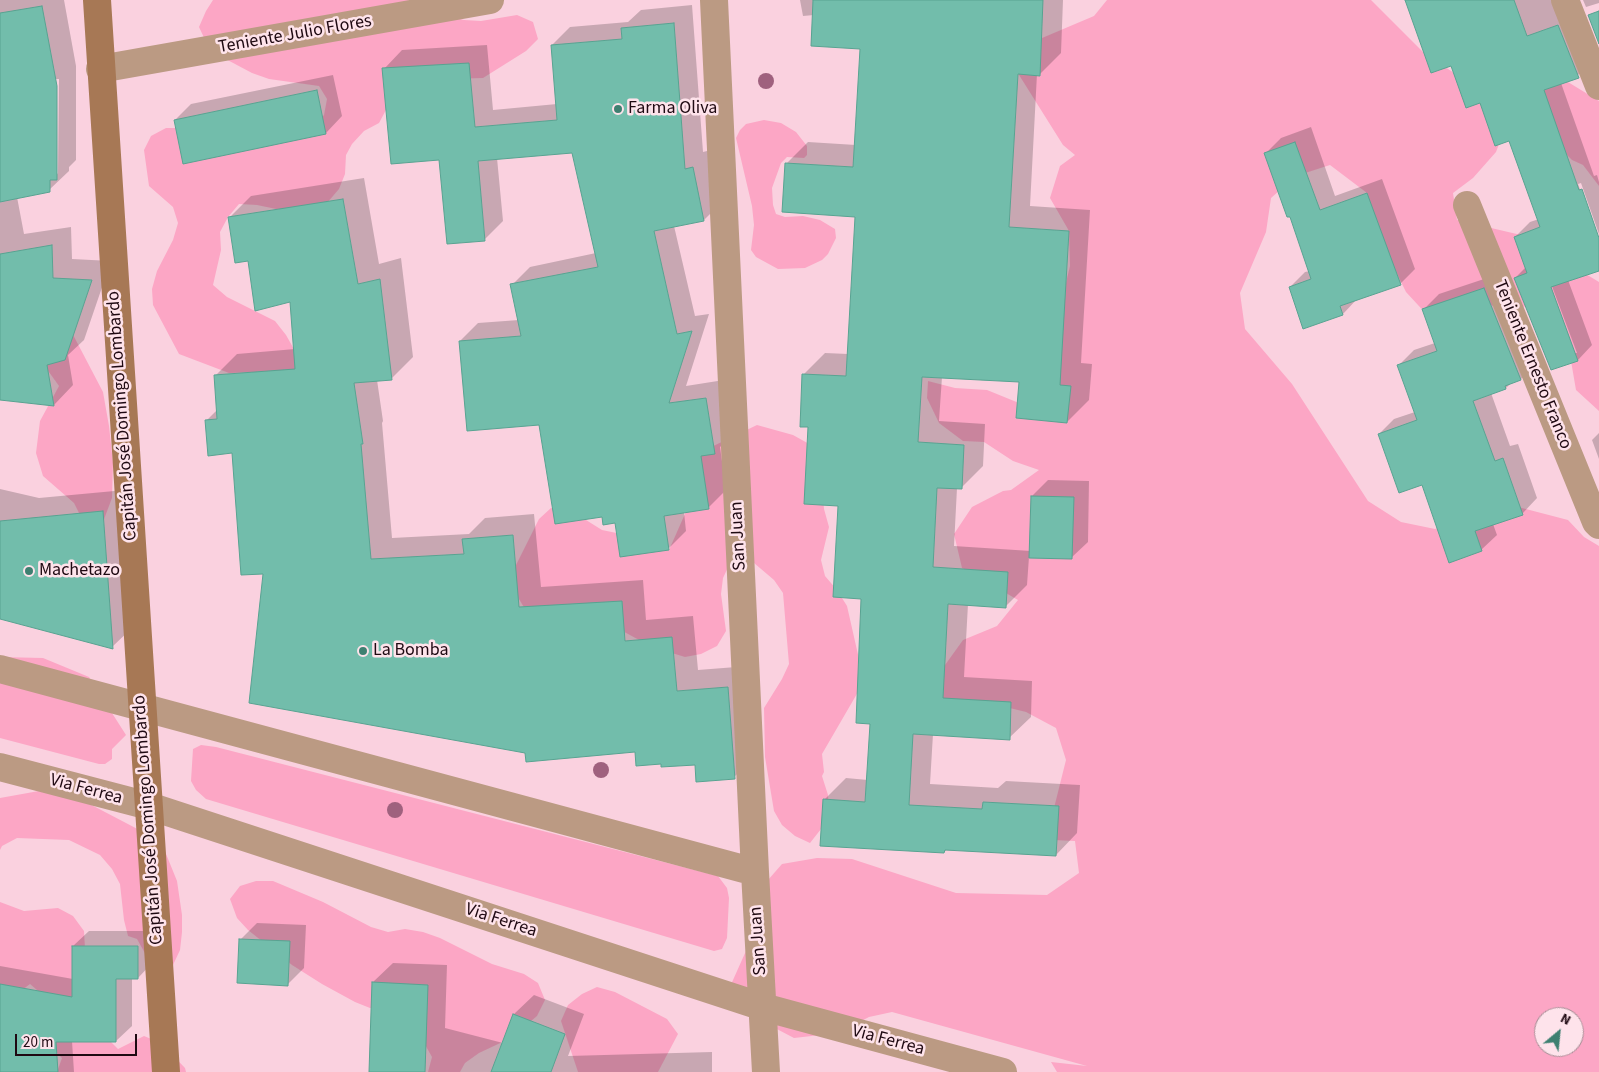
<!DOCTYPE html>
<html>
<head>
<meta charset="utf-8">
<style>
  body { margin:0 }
  #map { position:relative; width:1599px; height:1072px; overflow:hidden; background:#fad1df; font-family:"Source Sans 3",sans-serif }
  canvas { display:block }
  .north { position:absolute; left:1534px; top:1007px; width:50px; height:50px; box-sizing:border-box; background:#fee3eb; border:1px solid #a58c94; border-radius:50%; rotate:28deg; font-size:14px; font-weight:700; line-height:20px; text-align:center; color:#1f0912 }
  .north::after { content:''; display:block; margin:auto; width:18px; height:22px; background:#3e8071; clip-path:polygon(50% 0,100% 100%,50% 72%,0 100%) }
  .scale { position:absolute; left:15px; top:1034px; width:122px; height:22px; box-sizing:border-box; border:2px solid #1f0912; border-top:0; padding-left:6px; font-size:15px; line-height:18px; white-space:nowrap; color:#1f0912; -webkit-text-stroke:4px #fee3eb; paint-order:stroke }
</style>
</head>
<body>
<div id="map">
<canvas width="1599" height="1072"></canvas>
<div class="north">N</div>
<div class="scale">20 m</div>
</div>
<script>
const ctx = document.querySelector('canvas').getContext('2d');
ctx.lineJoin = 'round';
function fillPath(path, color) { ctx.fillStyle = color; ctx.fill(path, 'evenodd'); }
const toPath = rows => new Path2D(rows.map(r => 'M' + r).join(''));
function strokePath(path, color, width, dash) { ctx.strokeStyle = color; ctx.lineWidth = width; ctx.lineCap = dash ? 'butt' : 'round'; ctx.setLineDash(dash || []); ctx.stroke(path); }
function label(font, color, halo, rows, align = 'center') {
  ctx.font = font + ' "Source Sans 3",sans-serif'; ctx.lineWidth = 5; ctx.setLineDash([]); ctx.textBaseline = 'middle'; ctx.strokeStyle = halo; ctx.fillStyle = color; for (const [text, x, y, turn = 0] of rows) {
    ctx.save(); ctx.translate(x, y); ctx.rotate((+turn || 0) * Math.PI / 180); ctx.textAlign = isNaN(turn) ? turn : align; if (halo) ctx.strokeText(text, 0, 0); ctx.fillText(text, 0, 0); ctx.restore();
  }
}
const green = toPath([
  [213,0,426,0,447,16,464,20,481,21,517,15,533,22,538,39,526,51,483,78,450,79,387,108,379,123,364,131,352,144,346,155,345,174,339,189,327,203,293,209,276,209,257,205,239,204,228,217,220,232,221,250,213,285,227,297,275,321,286,335,295,351,298,371,229,373,179,354,153,305,152,289,157,271,173,240,178,223,173,207,149,186,144,150,151,136,166,128,313,128,324,115,327,99,319,86,269,79,252,73,220,56,207,44,199,27,206,11],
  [1107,0,1371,0,1425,54,1488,95,1505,128,1496,152,1473,178,1453,193,1457,220,1521,235,1599,282,1599,411,1576,390,1565,326,1539,305,1504,309,1480,302,1430,318,1406,292,1375,229,1367,193,1330,165,1296,176,1271,198,1266,232,1240,293,1245,329,1292,384,1368,501,1401,522,1435,529,1499,502,1568,520,1584,537,1599,546,1599,1072,1057,1072,1051,1062,1087,1066,892,1012,869,1017,838,1033,794,1038,752,1016,729,989,758,924,761,888,782,864,817,858,852,859,956,893,1047,895,1079,873,1075,841,1053,840,1054,808,1066,760,1056,728,1026,712,993,704,927,708,924,675,945,665,963,640,997,626,1018,600,962,568,954,534,972,507,1003,491,1011,490,1039,470,1013,461,984,442,963,441,939,423,927,398,928,381,955,388,987,390,1019,403,1054,332,1070,266,1069,231,1050,198,1060,166,1075,155,1063,145,1014,67,1042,38,1094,16],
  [1544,1017,1574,1017,1574,1047,1544,1047],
  [1526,71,1563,79,1599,101,1599,186,1583,165,1572,160,1548,136],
  [764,120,781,123,796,132,807,146,807,155,804,158,787,157,781,163,772,188,773,205,776,214,785,217,803,216,820,220,835,229,836,238,828,254,822,260,805,268,778,269,756,257,751,250,754,225,752,206,736,138,740,130,746,124],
  [58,306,103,392,109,426,113,463,112,498,100,530,84,523,74,503,43,476,36,453,40,421,59,386,23,336],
  [757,425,793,435,811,445,821,475,824,509,829,527,821,560,825,576,837,590,847,606,859,659,858,692,822,754,824,772,822,776,828,795,829,813,821,829,810,843,795,836,782,825,774,811,765,757,764,708,782,679,789,664,783,593,774,580,747,557,730,563,723,578,721,594,726,631,717,646,701,654,685,657,652,647,593,615,525,609,508,581,539,519,551,508,570,510,602,530,655,541,669,550,688,507,701,456,705,450],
  [0,657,43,658,89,677,126,735,112,749,112,759,105,764,99,764,0,738],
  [201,745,216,747,718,876,727,888,729,898,727,938,722,949,714,951,206,799,196,790,191,781,193,749],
  [50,789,82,800,147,834,162,844,177,881,182,915,182,932,180,950,173,965,156,973,137,939,128,936,124,920,120,884,112,869,100,855,69,840,17,838,2,846,0,850,0,798],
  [256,881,273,881,323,902,371,927,388,932,405,929,423,932,440,938,492,964,524,974,538,983,545,1000,537,1016,511,1038,479,1053,465,1063,460,1072,428,1072,432,1057,415,1027,387,1009,370,1008,355,1002,322,984,292,965,248,930,237,918,230,899,240,886],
  [0,902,24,911,58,908,73,916,84,931,89,1020,118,1049,144,1036,161,1043,185,1068,186,1072,57,1072,62,1058,50,1046,45,997,30,984,0,1007],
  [597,987,615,992,667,1019,678,1034,658,1072,578,1072,561,1021,568,1005,582,994]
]);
const shadow = toPath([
  [0,0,64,0,76,66,76,160,69,167,69,171,49,190,17,197,24,234,71,227,72,259,111,261,84,340,68,355,73,385,54,405,0,399],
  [56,79,59,79,58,173,56,176],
  [800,0,1063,0,1061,53,1039,75,1037,74,1030,206,1090,210,1081,363,1092,364,1089,400,1067,422,1020,381,942,377,939,421,985,424,983,466,961,488,957,488,954,546,1031,551,1032,496,1048,480,1089,481,1088,542,1071,558,1029,557,1027,585,1005,607,968,604,964,677,1032,681,1031,717,1009,738,933,734,930,784,998,788,1006,781,1080,785,1077,833,1056,855,947,849,944,852,824,800,846,778,868,780,872,722,862,598,839,505,809,426,804,374,825,353,848,354,857,216,787,163,808,142,856,145,861,48,814,15,803,16],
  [1447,0,1568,0,1590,63,1575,78,1561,83,1594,176,1597,175,1599,182,1599,234,1581,183,1578,184,1599,242,1599,269,1568,280,1592,345,1578,360,1515,278,1526,267,1515,237,1530,222,1539,219,1509,140],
  [1550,281,1577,353,1574,353,1548,282],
  [1583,0,1599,0,1599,3,1586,7],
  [692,5,703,152,711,150,722,202,704,220,674,226,695,316,709,314,686,386,724,380,733,435,720,447,726,490,708,508,684,512,686,531,668,549,603,516,540,424,460,341,478,323,519,320,512,285,530,267,596,253,573,152,497,158,503,221,485,239,448,242,440,158,384,69,402,50,487,45,493,110,557,104,552,45,570,27,628,22,641,10],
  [333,75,342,116,326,133,184,162,175,120,191,104],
  [1311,127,1335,196,1382,179,1415,269,1400,284,1357,299,1343,314,1304,327,1290,287,1305,272,1310,271,1290,215,1266,153,1281,138],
  [364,178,379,264,401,258,413,357,391,379,377,380,383,421,382,423,392,538,469,534,485,518,534,514,541,587,643,580,646,620,693,616,698,670,749,666,756,756,734,777,696,763,662,763,265,572,234,452,206,421,218,409,215,376,237,354,295,349,291,300,249,260,229,218,251,196],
  [1499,274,1536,364,1521,379,1512,382,1506,388,1491,393,1510,446,1518,444,1537,498,1522,514,1493,524,1497,535,1481,550,1379,434,1394,419,1415,412,1399,365,1414,350,1435,343,1424,309,1439,294],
  [1599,433,1599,459,1592,440],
  [0,489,39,498,125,490,134,626,112,647,0,618],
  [257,923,306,925,304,968,288,984,241,939],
  [89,931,153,931,153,962,138,978,132,978,132,1026,116,1041,72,1041,74,1072,0,1072,0,966,73,979,73,946],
  [393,963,447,965,445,1028,503,1043,514,1014,534,995,584,1014,568,1056,712,1052,712,1072,370,1072,373,982]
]);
const building = toPath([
  [813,0,1043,0,1040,76,1018,74,1009,227,1069,231,1060,385,1071,386,1067,423,1016,418,1019,382,922,377,918,442,964,445,962,489,937,488,933,567,1008,572,1006,608,948,604,943,698,1011,702,1010,740,913,734,909,805,982,809,983,802,1059,806,1056,856,945,850,944,853,820,846,823,799,865,802,870,724,856,723,861,599,833,597,838,506,804,504,808,427,800,427,802,374,846,376,855,217,782,212,785,163,853,167,860,49,811,46,813,0],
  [1405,0,1514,0,1527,36,1558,25,1579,78,1544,90,1579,190,1582,189,1599,238,1599,271,1551,287,1578,361,1551,370,1514,278,1527,273,1514,237,1540,227,1509,141,1495,146,1480,103,1466,108,1451,66,1431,73,1405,0],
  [42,6,57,86,57,180,50,180,50,192,0,202,0,13,42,6],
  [1599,11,1599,44,1588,15,1599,11],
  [674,23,685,169,693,167,704,221,654,231,677,334,692,331,669,403,706,398,715,454,701,456,709,509,664,516,669,550,620,557,615,523,603,525,602,517,555,524,539,425,467,431,459,341,521,336,510,284,598,267,572,153,478,161,485,241,447,244,439,160,391,164,382,68,469,63,475,127,557,120,551,45,622,39,621,28,674,23],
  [317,90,326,134,183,164,174,120,317,90],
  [1295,142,1320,210,1367,193,1401,285,1340,306,1343,315,1303,329,1289,287,1311,279,1290,217,1287,217,1264,153,1295,142],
  [343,199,358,284,380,279,392,380,354,383,363,444,361,444,371,559,464,554,462,539,513,535,519,607,622,601,625,641,672,637,677,691,728,687,735,779,696,782,695,765,661,767,661,764,636,766,635,752,526,762,525,753,249,703,263,574,241,575,232,453,208,456,205,420,217,419,214,375,295,369,290,302,255,311,248,261,235,263,228,217,343,199],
  [52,245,53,278,92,280,65,360,47,365,54,406,0,400,0,254,52,245],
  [1484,288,1521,380,1505,386,1506,389,1473,401,1495,461,1503,458,1523,515,1475,531,1482,551,1449,563,1422,485,1399,493,1378,434,1417,420,1397,365,1437,351,1422,309,1484,288],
  [1031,496,1074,497,1072,559,1029,558,1031,496],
  [103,511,113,649,0,619,0,521,103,511],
  [239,939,290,941,288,986,237,983,239,939],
  [72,946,138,946,138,979,116,979,116,1042,56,1042,58,1072,0,1072,0,984,72,997,72,946],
  [372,982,428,985,425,1072,369,1072,372,982],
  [513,1014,565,1034,551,1072,491,1072,513,1014]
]);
const street = toPath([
  [714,0,755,872,766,1072],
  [1565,0,1599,86],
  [100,69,490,0],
  [1467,205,1596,522,1599,525],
  [0,669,755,872],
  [0,767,149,806,763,1007,1003,1072]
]);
const secondary = toPath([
  [97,0,166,1072]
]);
const trees = [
  [766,81],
  [601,770],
  [395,810]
];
const markers = [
  [618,109,5,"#3e8071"],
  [29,571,5,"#3e8071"],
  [363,651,5,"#3e8071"]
];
const streetNames = [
  ["Teniente Julio Flores",295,35,-10],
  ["Teniente Ernesto Franco",1532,365,68],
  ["Capitán José Domingo Lombardo",123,416,-94],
  ["San Juan",739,536,-93],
  ["Via Ferrea",86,790,15],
  ["Capitán José Domingo Lombardo",149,820,-94],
  ["Via Ferrea",501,921,18],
  ["San Juan",759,941,-94],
  ["Via Ferrea",888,1041,15]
];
const poiNames = [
  ["Farma Oliva",628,109],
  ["Machetazo",39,571],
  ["La Bomba",373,651]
];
fillPath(green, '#fca6c5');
fillPath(shadow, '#0003');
fillPath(building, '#72bdab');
strokePath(building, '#58a391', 1);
strokePath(street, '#bb9a83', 28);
strokePath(secondary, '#a77855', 28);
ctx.fillStyle = '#9f617e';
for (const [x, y] of trees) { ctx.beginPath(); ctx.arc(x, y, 8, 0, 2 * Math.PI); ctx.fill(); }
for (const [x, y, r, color] of markers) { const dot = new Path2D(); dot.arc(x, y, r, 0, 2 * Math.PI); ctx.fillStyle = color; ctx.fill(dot); strokePath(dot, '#fee3eb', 2); }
label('18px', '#1f0912', '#fee3eb', streetNames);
label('18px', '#1f0912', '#fee3eb', poiNames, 'left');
</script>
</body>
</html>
